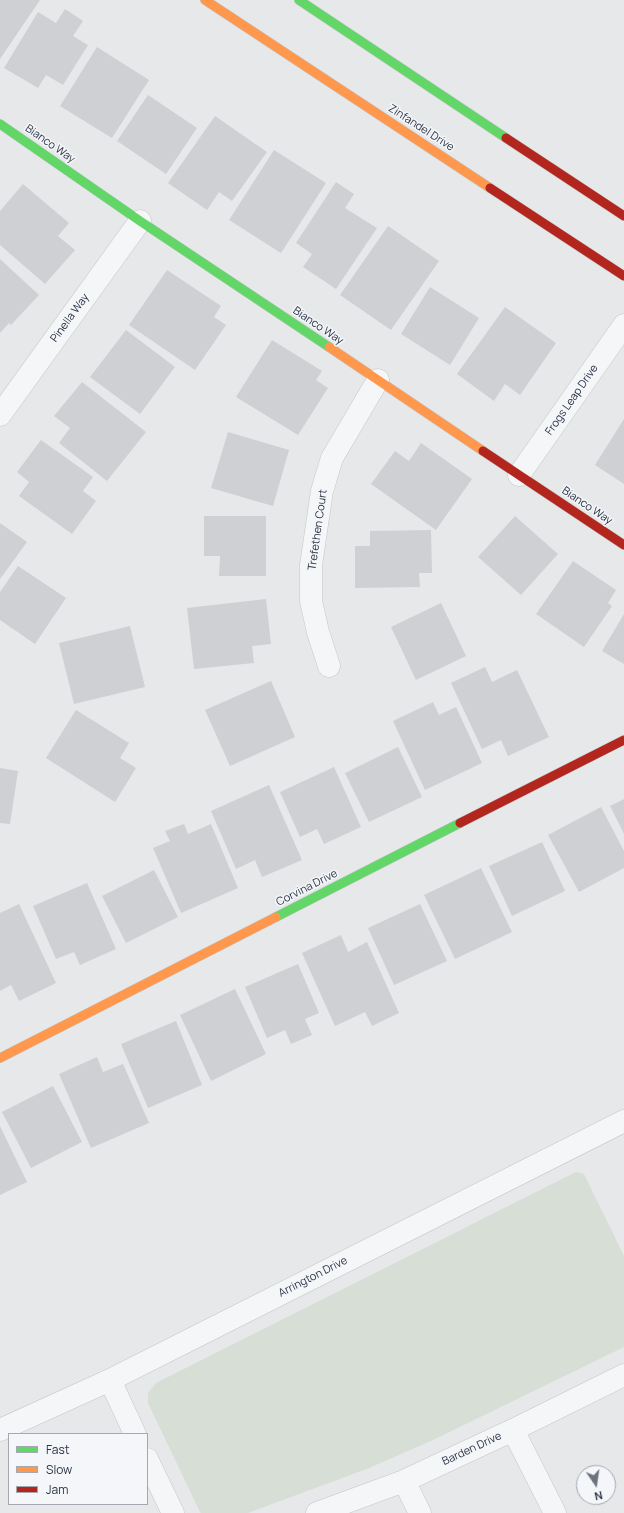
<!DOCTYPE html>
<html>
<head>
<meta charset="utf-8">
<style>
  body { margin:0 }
  #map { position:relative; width:624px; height:1513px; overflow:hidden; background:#e6e8ea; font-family:Manrope,sans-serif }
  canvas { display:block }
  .legend { position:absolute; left:8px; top:1433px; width:140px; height:72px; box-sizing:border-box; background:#f4f6f9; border:1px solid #a4a8b1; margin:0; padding:5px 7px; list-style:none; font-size:12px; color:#2b3445 }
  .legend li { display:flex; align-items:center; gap:8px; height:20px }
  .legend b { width:20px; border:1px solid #a4a8b1 }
  .north { position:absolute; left:576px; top:1465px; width:40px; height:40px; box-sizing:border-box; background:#f4f6f9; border:1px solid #a4a8b1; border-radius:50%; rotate:167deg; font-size:11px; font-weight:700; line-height:16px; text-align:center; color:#2b3445 }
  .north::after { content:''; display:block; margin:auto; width:14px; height:18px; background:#6c737f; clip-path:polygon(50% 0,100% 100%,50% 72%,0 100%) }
</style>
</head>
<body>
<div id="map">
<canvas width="624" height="1513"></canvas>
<ul class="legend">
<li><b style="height:5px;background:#63d668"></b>Fast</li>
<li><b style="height:5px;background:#ff974d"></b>Slow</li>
<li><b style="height:5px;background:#b3261e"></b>Jam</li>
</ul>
<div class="north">N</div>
</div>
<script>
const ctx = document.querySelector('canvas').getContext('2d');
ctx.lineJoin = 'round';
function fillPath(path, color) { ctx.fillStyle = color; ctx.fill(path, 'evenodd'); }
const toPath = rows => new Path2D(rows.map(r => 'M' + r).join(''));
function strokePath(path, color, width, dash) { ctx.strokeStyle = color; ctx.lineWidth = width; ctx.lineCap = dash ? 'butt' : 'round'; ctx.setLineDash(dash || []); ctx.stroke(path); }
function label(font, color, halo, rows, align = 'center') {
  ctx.font = font + ' Manrope,sans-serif'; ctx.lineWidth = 3; ctx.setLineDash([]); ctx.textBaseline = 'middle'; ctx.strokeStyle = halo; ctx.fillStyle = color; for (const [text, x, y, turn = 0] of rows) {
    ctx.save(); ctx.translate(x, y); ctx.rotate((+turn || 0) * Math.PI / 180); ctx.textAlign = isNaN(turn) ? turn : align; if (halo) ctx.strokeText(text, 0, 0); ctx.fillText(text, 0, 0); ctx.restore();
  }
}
const green = toPath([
  [576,1172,584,1174,624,1256,624,1347,433,1440,369,1468,248,1513,201,1513,200,1512,148,1403,148,1393,156,1383]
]);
const building = toPath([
  [0,0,40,0,0,59],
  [65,9,83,21,73,36,88,45,63,85,46,75,38,88,4,68,38,12,56,23],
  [97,47,149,80,112,138,60,106],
  [148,95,197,128,166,174,117,141],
  [215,116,267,152,232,201,219,192,207,210,168,183],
  [274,150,326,183,281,253,229,220],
  [336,182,354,194,345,208,377,228,336,289,303,267,312,254,296,243],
  [23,184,69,223,58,236,75,250,45,284,0,245,0,211],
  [388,226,439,261,391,330,340,295],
  [0,259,39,295,11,325,9,323,0,333],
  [167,270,221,306,214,317,226,325,195,370,129,325],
  [430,287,479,318,450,365,401,334],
  [505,307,556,343,520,395,505,384,494,401,457,374],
  [126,330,175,367,140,414,90,377],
  [272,340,322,371,316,380,328,388,298,435,236,397],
  [82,382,146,432,107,481,59,443,70,428,54,416],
  [624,419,624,484,595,465],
  [228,432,289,450,273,506,211,488],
  [41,440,93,477,83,491,96,501,72,534,19,496,29,482,17,472],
  [421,443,472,479,436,530,371,484,395,451,409,461],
  [204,516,266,516,266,576,219,576,220,556,204,556],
  [515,516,558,554,521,595,478,557],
  [0,523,27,542,0,579],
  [431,530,432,573,419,573,420,587,355,588,355,546,370,546,370,531],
  [573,561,616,590,608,603,612,606,584,647,536,614],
  [18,566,66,598,35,644,0,620,0,592],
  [266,599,271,644,252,646,254,663,194,669,187,608],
  [441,603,466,656,416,680,391,627],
  [624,614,624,664,602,651],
  [130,626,145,687,74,704,59,643],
  [485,667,492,682,517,670,549,737,508,756,501,740,482,749,451,683],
  [271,681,295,737,230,766,205,710],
  [433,702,439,715,456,707,482,763,425,790,393,721],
  [76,710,129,743,120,758,136,768,115,802,46,758],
  [398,747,422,797,369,822,345,773],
  [334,767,361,827,324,844,317,829,300,837,280,792],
  [0,768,18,771,10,824,0,823],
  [269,785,302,860,262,877,255,860,236,869,211,811],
  [624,799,624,834,610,806],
  [601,807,624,851,624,868,579,892,548,835],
  [184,824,188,834,211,824,238,888,181,913,153,848,170,841,165,831],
  [542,842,565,891,512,916,489,866],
  [481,868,512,932,455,959,424,895],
  [154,870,178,917,126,943,102,896],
  [87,883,116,949,80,965,74,952,56,959,33,906],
  [19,904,56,983,19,1001,11,985,0,991,0,913],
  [420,904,447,961,394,985,368,928],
  [341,935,348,952,367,942,399,1013,372,1026,365,1012,335,1026,302,953],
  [298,964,319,1013,305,1019,312,1035,291,1044,285,1030,267,1038,245,987],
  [235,989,266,1054,211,1081,180,1015],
  [176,1021,202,1085,148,1108,121,1044],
  [97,1057,103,1072,123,1064,149,1123,91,1148,59,1074],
  [53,1086,82,1142,31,1168,2,1112],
  [0,1126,27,1182,0,1195]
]);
const street = toPath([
  [0,415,140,221],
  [519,475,624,325],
  [329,666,318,632,311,601,311,565,322,491,332,458,378,380],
  [110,1380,135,1434],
  [0,1430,110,1380,624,1121],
  [513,1430,555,1513],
  [147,1459,173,1513],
  [404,1481,420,1513],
  [317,1513,404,1481,513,1430,624,1375]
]);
const fast = toPath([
  [299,0,506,138],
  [0,124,140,221,329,347],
  [276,917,460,823]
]);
const slow = toPath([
  [205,0,490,188],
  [329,347,483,451],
  [0,1058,276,917]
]);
const jam = toPath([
  [506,138,624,216],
  [490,188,624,276],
  [483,451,624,545],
  [460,823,624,740]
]);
const streetNames = [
  ["Zinfandel Drive",421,128,33],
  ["Bianco Way",50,144,35],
  ["Pinella Way",70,318,-54],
  ["Bianco Way",318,326,34],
  ["Frogs Leap Drive",572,400,-55],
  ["Bianco Way",587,506,34],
  ["Trefethen Court",318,530,-82],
  ["Corvina Drive",307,888,-27],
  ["Arrington Drive",313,1277,-27],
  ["Barden Drive",472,1449,-25]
];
fillPath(green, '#d6ded6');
fillPath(building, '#ced0d3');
strokePath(street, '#c4c6c8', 23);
strokePath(fast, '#c4c6c8', 10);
strokePath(slow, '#c4c6c8', 10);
strokePath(jam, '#c4c6c8', 10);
strokePath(street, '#f5f6f7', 22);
strokePath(fast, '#63d668', 9);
strokePath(slow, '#ff974d', 9);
strokePath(jam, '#b3261e', 9);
label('11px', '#2b3445', '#f4f6f9', streetNames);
</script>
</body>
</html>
